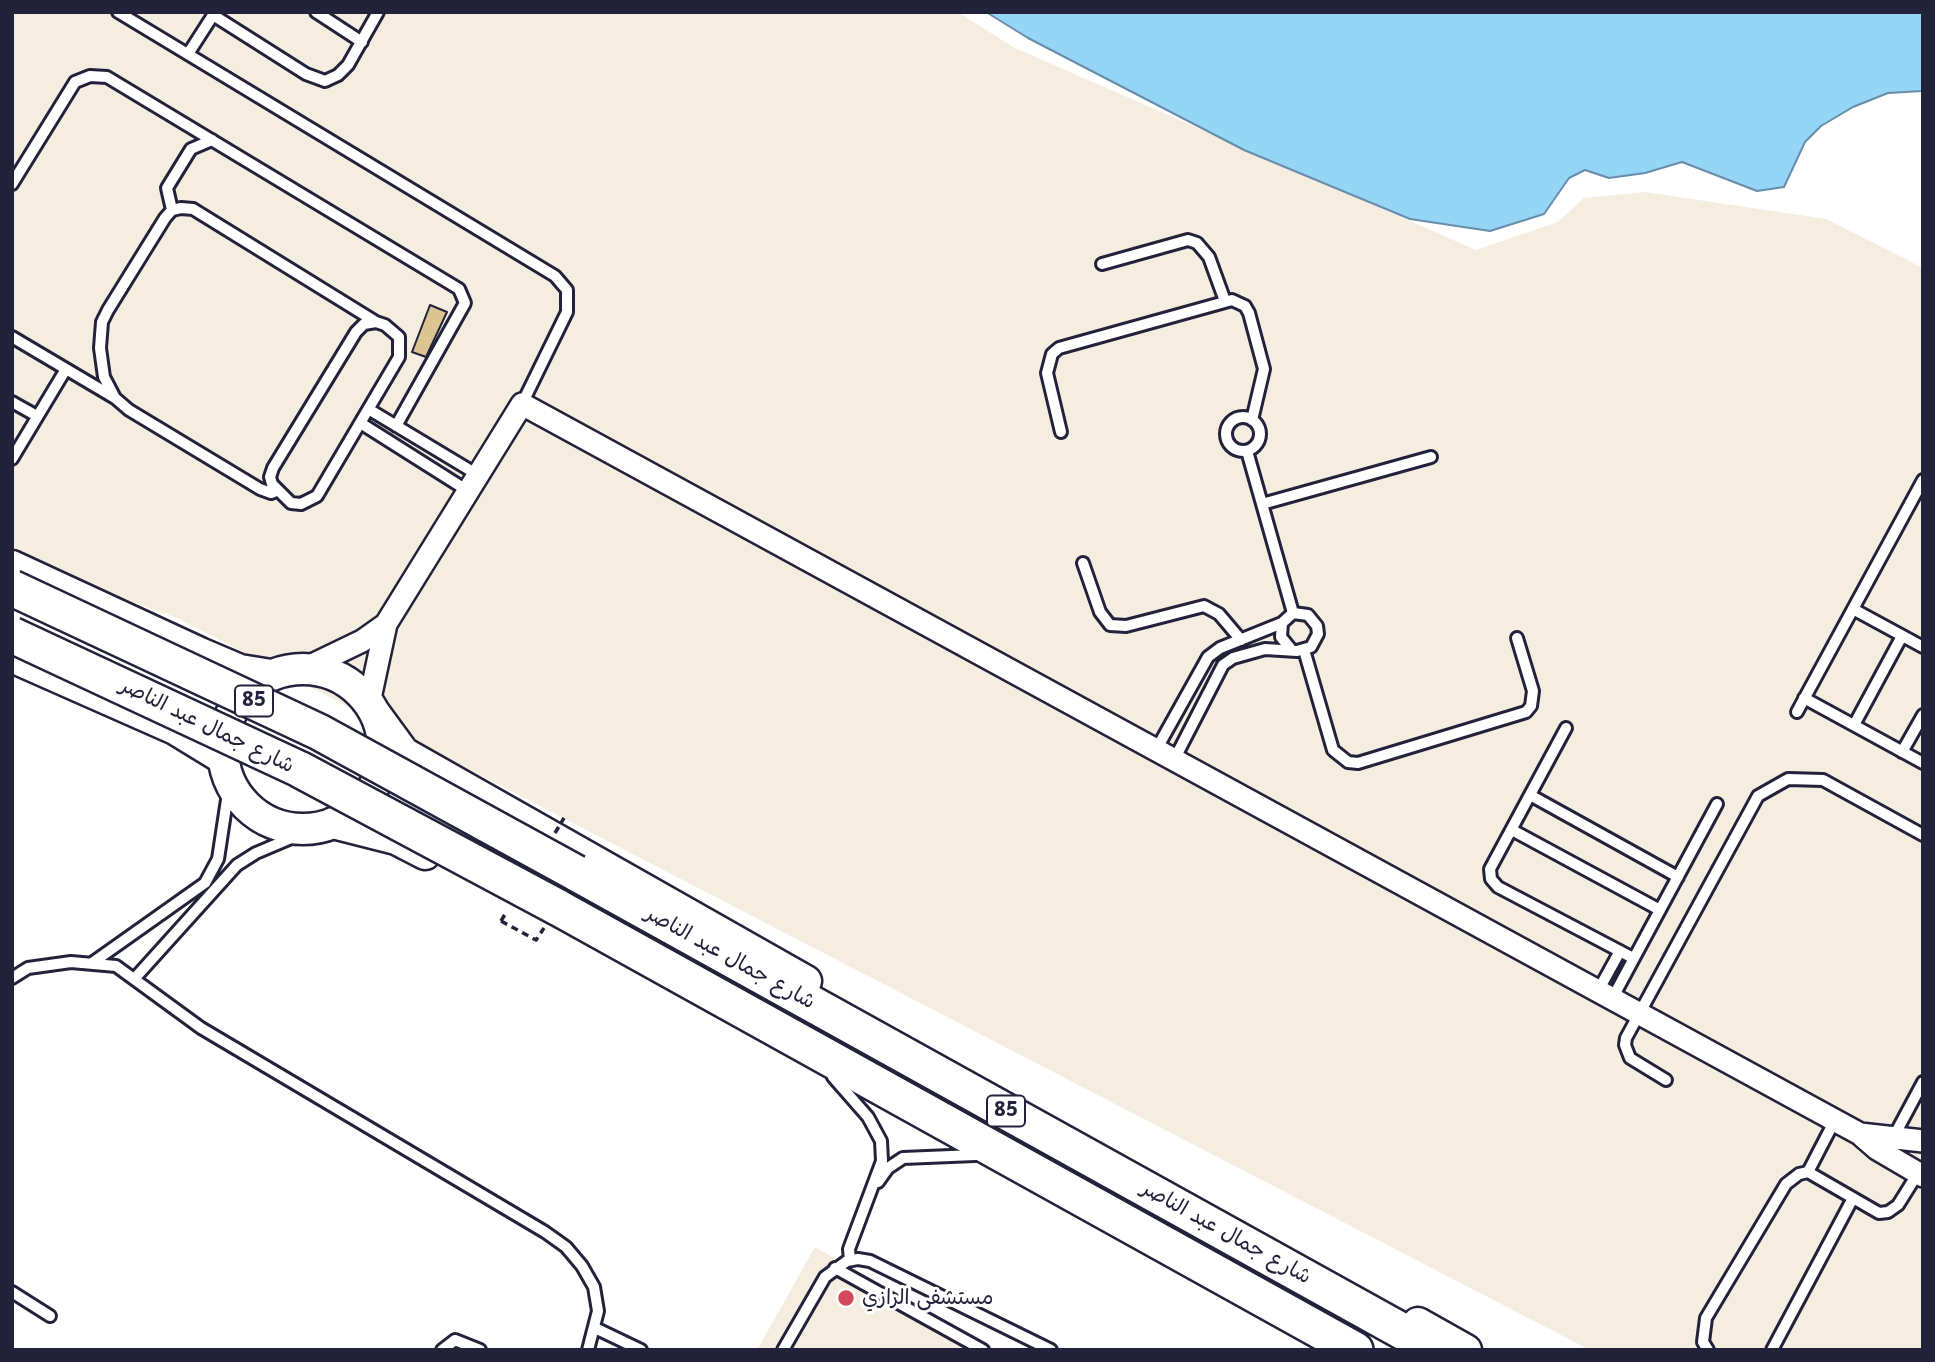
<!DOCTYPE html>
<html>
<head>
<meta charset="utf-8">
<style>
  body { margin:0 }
  #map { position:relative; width:1935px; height:1362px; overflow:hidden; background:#fff; font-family:"Playpen Sans",sans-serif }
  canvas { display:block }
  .frame { position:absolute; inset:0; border:14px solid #22223b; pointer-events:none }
</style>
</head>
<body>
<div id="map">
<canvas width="1935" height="1362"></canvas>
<div class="frame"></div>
</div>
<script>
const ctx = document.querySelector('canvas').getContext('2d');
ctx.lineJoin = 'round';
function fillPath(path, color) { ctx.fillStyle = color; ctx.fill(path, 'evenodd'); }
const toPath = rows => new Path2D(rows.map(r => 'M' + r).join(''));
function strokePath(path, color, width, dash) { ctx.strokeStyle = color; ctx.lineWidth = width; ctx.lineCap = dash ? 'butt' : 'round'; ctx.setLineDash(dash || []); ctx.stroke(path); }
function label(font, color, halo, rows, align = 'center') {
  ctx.font = font + ' "Playpen Sans","Playpen Sans Arabic",sans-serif'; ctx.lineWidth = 6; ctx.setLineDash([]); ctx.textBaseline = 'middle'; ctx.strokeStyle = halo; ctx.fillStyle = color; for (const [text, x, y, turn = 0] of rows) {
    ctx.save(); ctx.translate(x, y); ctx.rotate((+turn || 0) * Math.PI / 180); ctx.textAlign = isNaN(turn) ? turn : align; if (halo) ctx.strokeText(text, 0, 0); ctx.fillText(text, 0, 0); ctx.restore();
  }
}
const built = toPath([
  [12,12,958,12,1013,47,1476,250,1558,222,1584,198,1645,192,1826,219,1923,268,1923,1350,1590,1350,177,618,12,559],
  [815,1247,998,1350,757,1350]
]);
const water = toPath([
  [986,12,1923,12,1923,91,1888,93,1853,107,1821,126,1805,142,1784,187,1757,191,1682,162,1645,173,1609,178,1585,170,1569,178,1544,214,1490,231,1410,219,1244,150,1028,38,986,12]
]);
const building = toPath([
  [430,305,447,312,426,357,412,352,430,305]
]);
const path = toPath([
  [501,921,536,940,544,928]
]);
const service = toPath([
  [118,12,555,276,567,290,567,312,522,404],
  [316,12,362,42],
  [213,15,306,74,325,81,338,75,348,65,378,12],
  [188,54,215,12],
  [12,184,75,82,90,76,107,77,459,289,465,303,396,426],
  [172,210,167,188,191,149,212,140],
  [1102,264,1188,240,1197,243,1209,257,1225,301],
  [376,322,385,325,399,337,399,357,317,496,301,504,291,503,272,484,270,477,273,468,356,332,364,324,376,322],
  [12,337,115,398],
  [12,402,37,416],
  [370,410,478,475],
  '1226 434a17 17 0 1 1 34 0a17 17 0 1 1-34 0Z',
  [362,424,468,491],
  [1061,432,1047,373,1052,354,1059,348,1232,300,1245,306,1249,313,1264,369,1252,420],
  [1247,451,1293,613],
  [12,459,66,369],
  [276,491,271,493,260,489,129,410,115,398,104,377,100,348,102,322,108,310,165,218,172,210,181,208,193,209,376,322],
  [1262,504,1431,457],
  [1083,563,1100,612,1110,625,1126,626,1204,606,1219,614,1241,640],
  [1853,609,1923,647],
  [1304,650,1333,750,1348,762,1358,763,1526,712,1531,706,1533,691,1517,638],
  [1804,698,1923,763],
  [1797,712,1923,480],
  [1854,725,1902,636],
  [1566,728,1490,869,1491,879,1498,887,1633,958],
  [1156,750,1208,657,1220,648,1282,623],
  [1902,752,1923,715],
  [1174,760,1223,665,1233,658,1265,649,1297,651,1311,647,1318,634,1317,626,1308,615,1293,613,1282,623,1281,637,1290,648],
  [1530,795,1678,877],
  [1512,830,1660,910],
  [92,963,205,883,218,859,230,780],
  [12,978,28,968,71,962,116,966,201,1028,545,1232,566,1247,582,1266,594,1287,598,1311,588,1350],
  [135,978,237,865,256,853,315,828],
  [1598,991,1620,951],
  [1612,999,1717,804],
  [833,1077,868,1117,881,1141,882,1161,849,1249,850,1260],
  [1666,1080,1630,1058,1625,1045,1626,1038,1758,796,1788,779,1823,780,1923,835],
  [1893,1138,1923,1082],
  [1808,1172,1835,1120],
  [878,1182,888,1168,903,1158,975,1155],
  [835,1268,983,1350],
  [12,1292,50,1316],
  [595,1328,641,1350],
  [442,1350,455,1340,480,1350],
  [783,1350,825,1277,847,1261,858,1259,870,1261,1051,1350],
  [1708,1350,1703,1342,1706,1318,1786,1184,1799,1174,1808,1172,1879,1213,1888,1212,1898,1205,1918,1173],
  [1772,1350,1853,1198]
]);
const minor = toPath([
  [306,668,362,641,386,624],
  [369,703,386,624,522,404,1860,1134,1923,1141],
  [1862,1136,1877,1149,1923,1176]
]);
const secondary = toPath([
  [12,566,200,653,240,670,271,675],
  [12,657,175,729,224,759],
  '223 749a80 80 0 1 1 160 0a80 80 0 1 1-160 0Z',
  [374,712,404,753,806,981],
  [333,823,396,839,425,854],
  [1418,1323,1466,1350]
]);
const trunk = toPath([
  [576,873,1436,1350],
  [557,907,1355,1350]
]);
const pathBridge = toPath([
  [555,833,564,818],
  [501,921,507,911]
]);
const trunkBridge = toPath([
  [12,588,319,732,576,873],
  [12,635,299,769,557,907]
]);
const markers = [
  [846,1298,9,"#d1495b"]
];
const shields = [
  [254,701,38],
  [1006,1111,38]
];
const shieldNames = [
  ["85",254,701],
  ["85",1006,1111]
];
const streetNames = [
  ["شارع جمال عبد الناصر",207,726,26],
  ["شارع جمال عبد الناصر",730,958,29],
  ["شارع جمال عبد الناصر",1226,1233,29]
];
const poiNames = [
  ["مستشفى الرازي",862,1298]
];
fillPath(built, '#f5eddf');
fillPath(water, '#95d5f6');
strokePath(water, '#678dab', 2);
fillPath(building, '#ddc493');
strokePath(building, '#22223b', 2);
strokePath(service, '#22223b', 16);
strokePath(minor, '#22223b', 26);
strokePath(secondary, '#22223b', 35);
strokePath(trunk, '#22223b', 40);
strokePath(path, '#22223b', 3.5, [7, 5]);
strokePath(service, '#fff', 10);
strokePath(minor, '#fff', 21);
strokePath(secondary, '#fff', 30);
strokePath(trunk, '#fff', 35);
strokePath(trunkBridge, '#22223b', 40, []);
strokePath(pathBridge, '#22223b', 3.5, [7, 5]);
strokePath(trunkBridge, '#fff', 35);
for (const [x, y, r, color] of markers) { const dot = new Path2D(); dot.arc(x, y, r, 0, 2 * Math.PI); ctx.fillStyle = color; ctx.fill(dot); strokePath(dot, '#fff', 2.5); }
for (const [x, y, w] of shields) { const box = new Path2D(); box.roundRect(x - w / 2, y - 15.5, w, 31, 5); ctx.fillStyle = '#fff'; ctx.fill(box); strokePath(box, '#22223b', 2); }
label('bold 19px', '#22223b', null, shieldNames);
label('21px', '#22223b', '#fff', streetNames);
label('21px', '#22223b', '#fff', poiNames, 'left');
</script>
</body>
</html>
